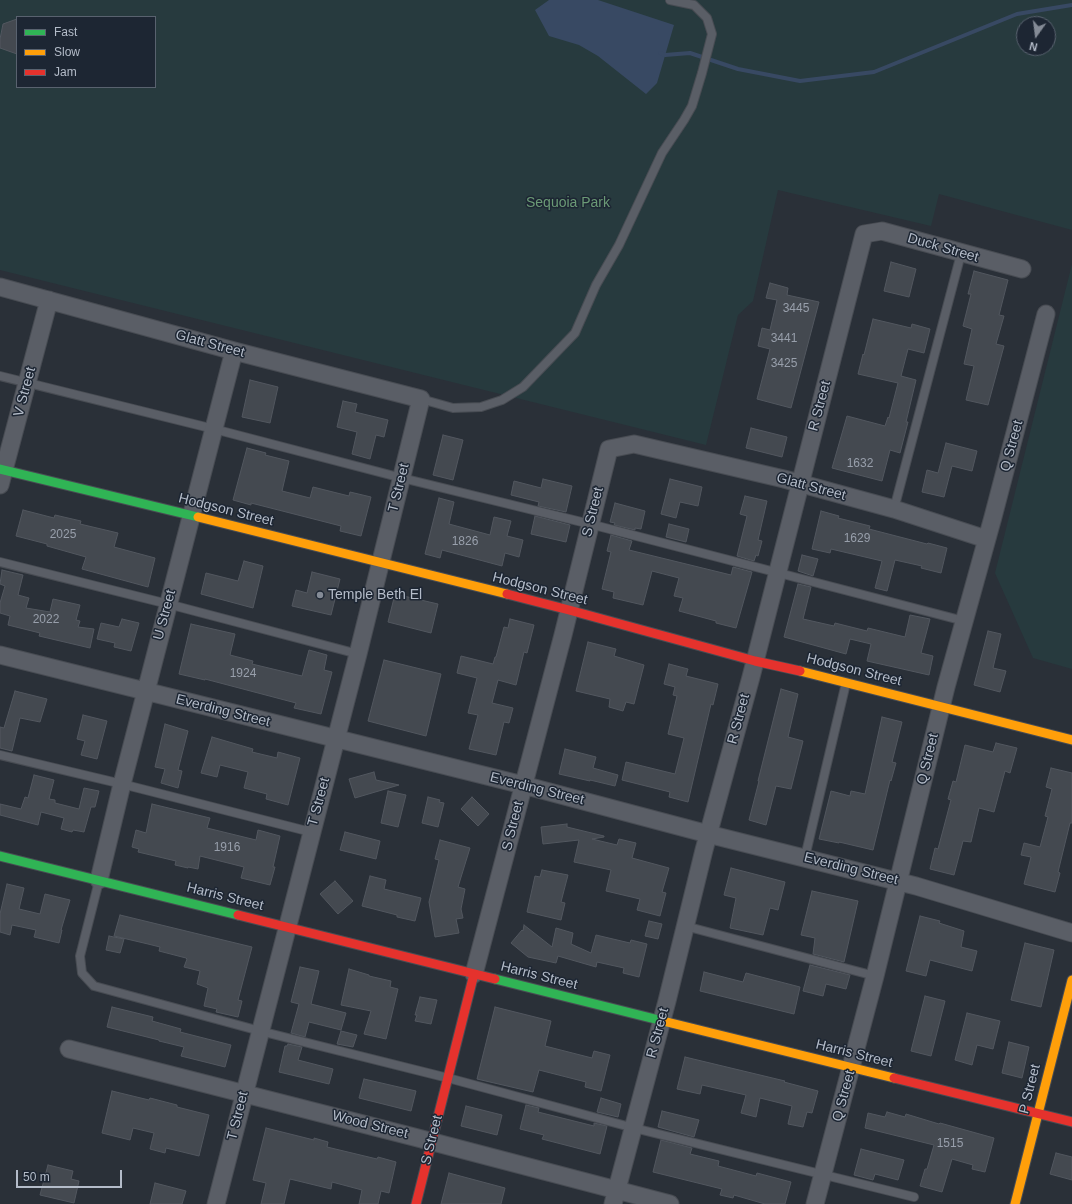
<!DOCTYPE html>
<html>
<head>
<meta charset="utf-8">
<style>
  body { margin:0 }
  #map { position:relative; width:1072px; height:1204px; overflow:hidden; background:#2a3038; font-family:Helvetica,sans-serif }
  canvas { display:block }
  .legend { position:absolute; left:16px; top:16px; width:140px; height:72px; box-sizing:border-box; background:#1d2633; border:1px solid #59626f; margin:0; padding:5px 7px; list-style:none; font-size:12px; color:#b4bcc9 }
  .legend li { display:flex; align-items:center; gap:8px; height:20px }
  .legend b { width:20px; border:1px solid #59626f }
  .north { position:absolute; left:1016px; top:16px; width:40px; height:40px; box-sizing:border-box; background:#1d2633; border:1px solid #59626f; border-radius:50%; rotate:194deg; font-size:11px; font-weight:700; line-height:16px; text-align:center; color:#b4bcc9 }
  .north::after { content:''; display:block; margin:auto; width:14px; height:18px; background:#848b96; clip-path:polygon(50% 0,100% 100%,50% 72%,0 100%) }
  .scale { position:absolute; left:16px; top:1170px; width:106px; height:18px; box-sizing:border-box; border:2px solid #b4bcc9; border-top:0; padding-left:5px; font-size:12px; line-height:14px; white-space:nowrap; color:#b4bcc9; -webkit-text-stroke:3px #1d2633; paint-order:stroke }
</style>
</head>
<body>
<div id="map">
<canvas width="1072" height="1204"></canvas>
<ul class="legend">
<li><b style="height:5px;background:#30b455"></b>Fast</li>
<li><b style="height:5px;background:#ff9f0a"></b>Slow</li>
<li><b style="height:5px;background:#e5322d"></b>Jam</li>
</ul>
<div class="north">N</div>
<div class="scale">50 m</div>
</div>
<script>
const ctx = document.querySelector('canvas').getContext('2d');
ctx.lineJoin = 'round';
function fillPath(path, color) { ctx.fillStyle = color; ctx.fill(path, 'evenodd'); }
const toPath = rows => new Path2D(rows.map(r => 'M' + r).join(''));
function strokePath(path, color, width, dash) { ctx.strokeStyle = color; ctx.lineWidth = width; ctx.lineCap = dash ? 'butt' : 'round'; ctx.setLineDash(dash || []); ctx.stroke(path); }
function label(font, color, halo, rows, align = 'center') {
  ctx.font = font + ' Helvetica,sans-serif'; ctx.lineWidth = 3; ctx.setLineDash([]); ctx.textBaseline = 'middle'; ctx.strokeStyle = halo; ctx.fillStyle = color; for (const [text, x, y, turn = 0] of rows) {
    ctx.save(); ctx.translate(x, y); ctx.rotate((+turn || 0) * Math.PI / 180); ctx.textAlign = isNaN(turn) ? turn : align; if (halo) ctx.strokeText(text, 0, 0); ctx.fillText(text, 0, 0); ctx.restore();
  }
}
const green = toPath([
  [0,0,1072,0,1072,230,939,194,931,226,778,190,753,301,738,315,706,445,0,270],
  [17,17,155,17,155,87,17,87],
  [1024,24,1048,24,1048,48,1024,48],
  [1072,264,1072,669,1033,658,995,573]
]);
const water = toPath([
  [549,0,598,0,674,25,657,83,646,94,598,56,579,45,549,36,535,10]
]);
const stream = toPath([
  [660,53,665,55,690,53,738,69,800,81,874,72,1017,14,1072,5]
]);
const building = toPath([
  [17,19,17,54,0,48,0,39,3,24,17,19],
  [891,262,916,269,909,297,884,291,891,262],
  [974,271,1008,280,999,315,1004,316,996,344,1004,346,988,405,966,400,974,366,964,364,972,329,963,326,971,294,968,294,974,271],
  [770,283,788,288,787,295,819,302,791,408,757,399,770,349,758,346,762,328,770,330,777,300,766,298,770,283],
  [873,319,911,328,912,324,930,329,924,353,908,349,901,376,916,380,906,422,908,422,900,453,890,450,882,481,832,468,847,416,885,426,888,417,889,418,898,383,858,374,863,354,864,355,873,319],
  [250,380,278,387,270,423,242,417,250,380],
  [343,401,357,404,355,412,388,420,384,437,376,435,370,459,352,454,357,432,337,427,343,401],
  [751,428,787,437,782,457,746,448,751,428],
  [443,435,463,440,453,480,433,475,443,435],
  [946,443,977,451,972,471,952,466,944,497,922,492,927,470,938,473,946,443],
  [247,448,266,453,265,455,289,461,282,491,310,498,313,487,349,496,350,492,371,497,361,536,340,531,341,526,251,503,251,505,233,500,247,448],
  [543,479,572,486,566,512,538,506,539,502,511,495,514,481,541,488,543,479],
  [670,479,702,487,698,506,680,502,676,518,661,514,670,479],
  [745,496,767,501,758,540,762,541,758,556,756,555,754,561,737,556,747,516,740,514,745,496],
  [439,498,454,502,449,524,490,535,494,517,511,521,507,536,523,540,519,557,505,553,502,566,442,550,440,558,425,554,439,498],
  [615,503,645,511,641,529,635,528,635,530,614,525,615,523,610,522,615,503],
  [23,510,54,518,55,515,81,521,80,524,118,533,114,547,155,558,148,587,82,569,86,557,47,546,47,544,16,536,23,510],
  [821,511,839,516,838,518,870,526,869,529,927,544,928,543,947,548,941,573,921,568,922,566,895,560,887,591,875,588,882,561,831,549,830,553,812,549,821,511],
  [535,516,570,525,566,542,531,534,535,516],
  [669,524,689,529,686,542,666,537,669,524],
  [611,535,632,541,629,550,731,575,733,567,752,572,736,628,716,623,716,621,679,611,683,598,674,596,679,578,652,571,643,605,613,598,614,592,602,589,611,552,607,551,611,535],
  [802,555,818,559,813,576,798,571,802,555],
  [244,561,263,566,253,608,201,594,206,573,238,581,244,561],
  [2,570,23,575,18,595,29,598,26,608,50,612,53,599,80,605,76,620,80,621,78,627,94,629,90,648,39,636,40,633,8,625,10,616,0,613,0,603,5,586,0,584,2,570],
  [312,572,340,579,331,615,292,606,296,590,307,593,312,572],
  [798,584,811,587,803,619,834,626,835,623,867,631,868,628,905,637,910,615,930,619,921,653,933,656,929,675,867,661,871,644,850,639,846,654,784,637,798,584],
  [395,594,438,604,431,633,388,622,395,594],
  [122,619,139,623,131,651,114,647,115,643,97,639,101,623,119,627,122,619],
  [510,619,534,625,527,653,524,652,516,685,498,680,492,703,513,708,509,723,504,722,496,755,469,749,478,715,468,713,477,678,457,673,461,656,493,664,495,657,496,657,504,627,508,628,510,619],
  [191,624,235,634,230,655,253,661,252,664,302,676,309,650,327,655,324,670,332,672,321,714,294,708,296,703,205,679,205,680,179,674,191,624],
  [988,631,1001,634,993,668,1006,671,1000,692,974,685,988,631],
  [588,642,616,649,614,656,644,665,634,704,626,702,623,711,609,707,610,699,576,691,588,642],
  [384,660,441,674,426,736,368,721,384,660],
  [669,664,688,669,686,676,718,684,713,705,711,704,688,802,669,797,670,792,622,780,626,762,675,774,684,738,668,734,677,696,673,695,675,687,664,684,669,664],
  [781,689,798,694,788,737,803,741,791,789,776,786,766,825,749,820,759,781,758,781,781,689],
  [15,691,47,699,40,722,20,718,12,751,0,748,0,727,4,728,15,691],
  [83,715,107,721,97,759,81,755,85,741,77,739,83,715],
  [882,717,902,722,892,762,896,763,891,781,890,780,873,850,839,842,839,843,819,839,831,791,850,796,851,791,865,794,882,717],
  [165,724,188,731,178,770,182,771,178,788,161,783,165,769,155,767,165,724],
  [212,737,253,749,252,752,277,758,278,752,300,758,288,805,266,799,267,794,244,788,248,772,220,765,217,777,201,773,212,737],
  [996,743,1017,748,1010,773,1005,771,994,812,979,808,971,842,963,841,954,875,930,869,935,848,938,849,951,800,948,799,953,781,956,782,965,745,993,752,996,743],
  [565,749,596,757,593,768,618,775,615,786,590,780,590,781,559,774,565,749],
  [1051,768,1072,773,1072,823,1070,823,1058,872,1060,873,1055,892,1024,884,1031,857,1021,855,1024,843,1040,847,1048,817,1045,816,1052,789,1046,787,1051,768],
  [374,772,376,780,399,785,355,798,349,779,374,772],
  [34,775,54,780,49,799,55,800,55,803,79,809,84,788,99,791,95,807,91,807,84,832,73,830,72,832,61,829,64,818,41,812,38,825,0,815,0,804,21,809,25,797,28,798,34,775],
  [388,791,406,795,398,827,381,823,388,791],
  [428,797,440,800,439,802,444,803,438,827,422,823,428,797],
  [472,797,489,814,478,826,461,809,472,797],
  [152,804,210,818,207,828,256,840,258,830,280,836,273,867,275,867,270,885,241,878,244,867,200,856,198,869,188,867,188,868,175,865,176,861,138,852,139,849,132,847,136,830,146,833,152,804],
  [567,824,567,827,604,836,604,837,592,839,617,845,619,839,636,843,632,858,669,868,662,892,666,893,660,916,637,910,640,899,606,891,611,870,574,862,579,840,543,844,541,827,567,824],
  [345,832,380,841,376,859,340,850,345,832],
  [440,840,470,848,458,887,465,889,461,909,463,918,456,919,459,933,435,937,429,902,439,860,435,859,440,840],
  [731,868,785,882,778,910,770,908,763,935,730,928,736,898,724,895,731,868],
  [542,870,568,875,561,902,565,903,561,920,527,912,535,876,540,877,542,870],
  [370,876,386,880,384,889,421,898,415,921,397,917,397,915,362,906,370,876],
  [335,881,353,901,338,914,320,894,335,881],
  [7,884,24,888,19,909,40,914,45,894,70,900,61,930,62,930,59,943,34,937,36,930,12,925,10,935,0,932,0,914,7,884],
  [812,891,858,901,844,962,813,954,815,938,801,935,812,891],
  [120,915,252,947,238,1000,242,1001,238,1017,216,1012,217,1009,204,1006,208,988,197,984,200,971,184,967,187,959,186,958,159,951,160,947,148,944,114,936,120,915],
  [920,916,940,921,939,923,964,931,961,947,977,951,972,971,930,960,926,976,906,971,920,916],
  [649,921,662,924,658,939,645,936,649,921],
  [524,925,552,947,556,928,573,933,571,944,591,953,596,935,630,943,631,940,647,944,639,977,623,973,624,968,597,962,596,967,558,956,556,963,528,957,511,943,522,930,523,931,524,925],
  [109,936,124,939,120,953,106,950,109,936],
  [1025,943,1054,950,1041,1007,1011,1000,1025,943],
  [810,965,850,975,846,989,826,984,823,996,803,991,810,965],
  [300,967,319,971,311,1004,346,1013,341,1030,309,1022,305,1037,291,1033,299,1004,291,1002,300,967],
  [349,969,369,975,369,976,391,981,390,987,398,989,386,1039,364,1034,371,1011,341,1005,349,969],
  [704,972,743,982,746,973,800,987,794,1014,700,991,704,972],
  [925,996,945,1001,931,1056,911,1051,925,996],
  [420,997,437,1000,431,1024,415,1021,417,1015,415,1015,420,997],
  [112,1007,153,1017,152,1021,181,1029,180,1032,231,1045,225,1067,181,1056,184,1047,159,1041,159,1040,107,1027,112,1007],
  [495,1007,551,1021,545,1046,592,1058,594,1051,610,1055,601,1091,585,1087,586,1082,539,1070,533,1092,477,1079,495,1007],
  [967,1013,1000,1021,993,1049,977,1045,972,1065,955,1060,967,1013],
  [341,1031,357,1035,353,1047,337,1044,341,1031],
  [1009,1042,1029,1047,1022,1078,1002,1073,1009,1042],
  [288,1044,302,1047,298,1060,333,1069,329,1084,279,1072,285,1046,287,1046,288,1044],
  [685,1057,785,1081,784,1082,818,1091,812,1113,807,1112,803,1127,788,1124,792,1106,760,1098,756,1117,741,1113,746,1095,702,1085,700,1094,677,1089,685,1057],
  [364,1079,416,1091,411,1111,359,1098,364,1079],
  [112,1091,149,1100,150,1098,177,1105,177,1107,209,1115,199,1156,166,1148,165,1153,150,1149,154,1133,133,1128,130,1140,102,1133,112,1091],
  [601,1098,621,1104,618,1117,597,1112,601,1098],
  [526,1105,539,1108,538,1112,594,1126,594,1123,607,1126,600,1154,542,1139,544,1135,520,1129,526,1105],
  [466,1106,502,1115,497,1135,461,1126,466,1106],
  [662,1111,699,1120,694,1137,658,1127,662,1111],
  [887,1112,905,1117,906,1114,939,1124,940,1123,994,1138,985,1172,972,1169,973,1165,952,1159,942,1192,920,1186,925,1169,927,1169,934,1145,865,1128,868,1113,885,1117,887,1112],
  [266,1128,314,1140,314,1138,328,1142,327,1147,377,1159,378,1157,396,1162,389,1193,381,1191,378,1204,359,1204,362,1190,332,1182,331,1189,290,1179,284,1204,261,1204,266,1183,253,1180,266,1128],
  [661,1140,692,1148,690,1154,719,1161,718,1166,756,1176,757,1173,791,1182,785,1204,765,1204,734,1195,733,1198,720,1195,722,1189,653,1172,661,1140],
  [861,1149,904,1160,898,1180,875,1174,873,1180,854,1175,861,1149],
  [1056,1153,1072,1157,1072,1180,1050,1174,1056,1153],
  [48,1165,73,1171,71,1179,79,1181,74,1203,40,1195,48,1165],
  [449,1173,505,1188,501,1204,441,1204,449,1173],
  [155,1183,186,1191,182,1204,150,1204,155,1183]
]);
const lane = toPath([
  [0,376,214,429,402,478,590,524,964,621],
  [421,399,453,408,481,407,502,400,523,387,575,333,596,285,619,245,662,153,684,120,692,106,702,73,712,34,707,18,694,5,670,0],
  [894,509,961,254],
  [0,562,168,604,358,654],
  [0,755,122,784,311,832],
  [805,857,846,683],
  [99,881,80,956,82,973,94,986,260,1031,448,1078,634,1128,914,1197],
  [685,926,875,976]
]);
const street = toPath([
  [0,287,234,351,421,399,358,654,216,1204],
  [0,485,49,300],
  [0,655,523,785,708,834,916,886,1072,933],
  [99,880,122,784,234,351],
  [474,974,563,635,609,449,634,444,784,479,894,509,986,539],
  [69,1049,414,1137,670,1204],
  [613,1204,667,1001,704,850,751,677,864,234,882,231,1022,269],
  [815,1204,875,976,946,687,993,517,1046,314]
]);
const fast = toPath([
  [0,469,198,517],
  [0,856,238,915],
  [495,979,667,1022]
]);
const slow = toPath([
  [198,517,507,594],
  [800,671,1072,740],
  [667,1022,894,1078],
  [1015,1204,1072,980]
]);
const jam = toPath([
  [507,594,569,610,755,661,800,671],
  [238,915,495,979],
  [894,1078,1072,1122],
  [416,1204,474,974]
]);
const markers = [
  [320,595,4,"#848b96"]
];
const numberNames = [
  ["3445",796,309],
  ["3441",784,339],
  ["3425",784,364],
  ["1632",860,464],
  ["2025",63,535],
  ["1629",857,539],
  ["1826",465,542],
  ["2022",46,620],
  ["1924",243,674],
  ["1916",227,848],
  ["1515",950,1144]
];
const parkNames = [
  ["Sequoia Park",568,203]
];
const streetNames = [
  ["Duck Street",943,248,16],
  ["Glatt Street",210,344,15],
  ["V Street",25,392,-75],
  ["R Street",820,406,-75],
  ["Q Street",1012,446,-75],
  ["Glatt Street",811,487,15],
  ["T Street",399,488,-76],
  ["Hodgson Street",226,510,14],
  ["S Street",593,512,-76],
  ["Hodgson Street",540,589,14],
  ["U Street",165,615,-75],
  ["Hodgson Street",854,670,14],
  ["Everding Street",223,711,14],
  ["R Street",739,719,-75],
  ["Q Street",928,759,-76],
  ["Everding Street",537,789,14],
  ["T Street",319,802,-75],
  ["S Street",513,826,-76],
  ["Everding Street",851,869,14],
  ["Harris Street",225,897,14],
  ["Harris Street",539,976,14],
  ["R Street",658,1033,-75],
  ["Harris Street",854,1054,14],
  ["P Street",1030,1089,-76],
  ["Q Street",844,1096,-75],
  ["T Street",238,1116,-76],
  ["Wood Street",370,1125,14],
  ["S Street",432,1140,-76]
];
const poiNames = [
  ["Temple Beth El",328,595]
];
fillPath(green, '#273a3e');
fillPath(water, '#384963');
strokePath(stream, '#384963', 4);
fillPath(building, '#444950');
strokePath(building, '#52575f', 1);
strokePath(lane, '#484c53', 10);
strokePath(street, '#484c53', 19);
strokePath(fast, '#484c53', 11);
strokePath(slow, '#484c53', 11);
strokePath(jam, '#484c53', 11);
strokePath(lane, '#5a5e66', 8);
strokePath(street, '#5a5e66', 17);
strokePath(fast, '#30b455', 9);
strokePath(slow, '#ff9f0a', 9);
strokePath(jam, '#e5322d', 9);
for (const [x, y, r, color] of markers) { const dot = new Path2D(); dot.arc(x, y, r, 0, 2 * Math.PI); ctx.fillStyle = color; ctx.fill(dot); strokePath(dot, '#1d2633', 1.5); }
label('12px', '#989fab', null, numberNames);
label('14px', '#6b9a76', '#1d2633', parkNames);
label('14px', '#b4bcc9', '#1d2633', streetNames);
label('14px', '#b4bcc9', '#1d2633', poiNames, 'left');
</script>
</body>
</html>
